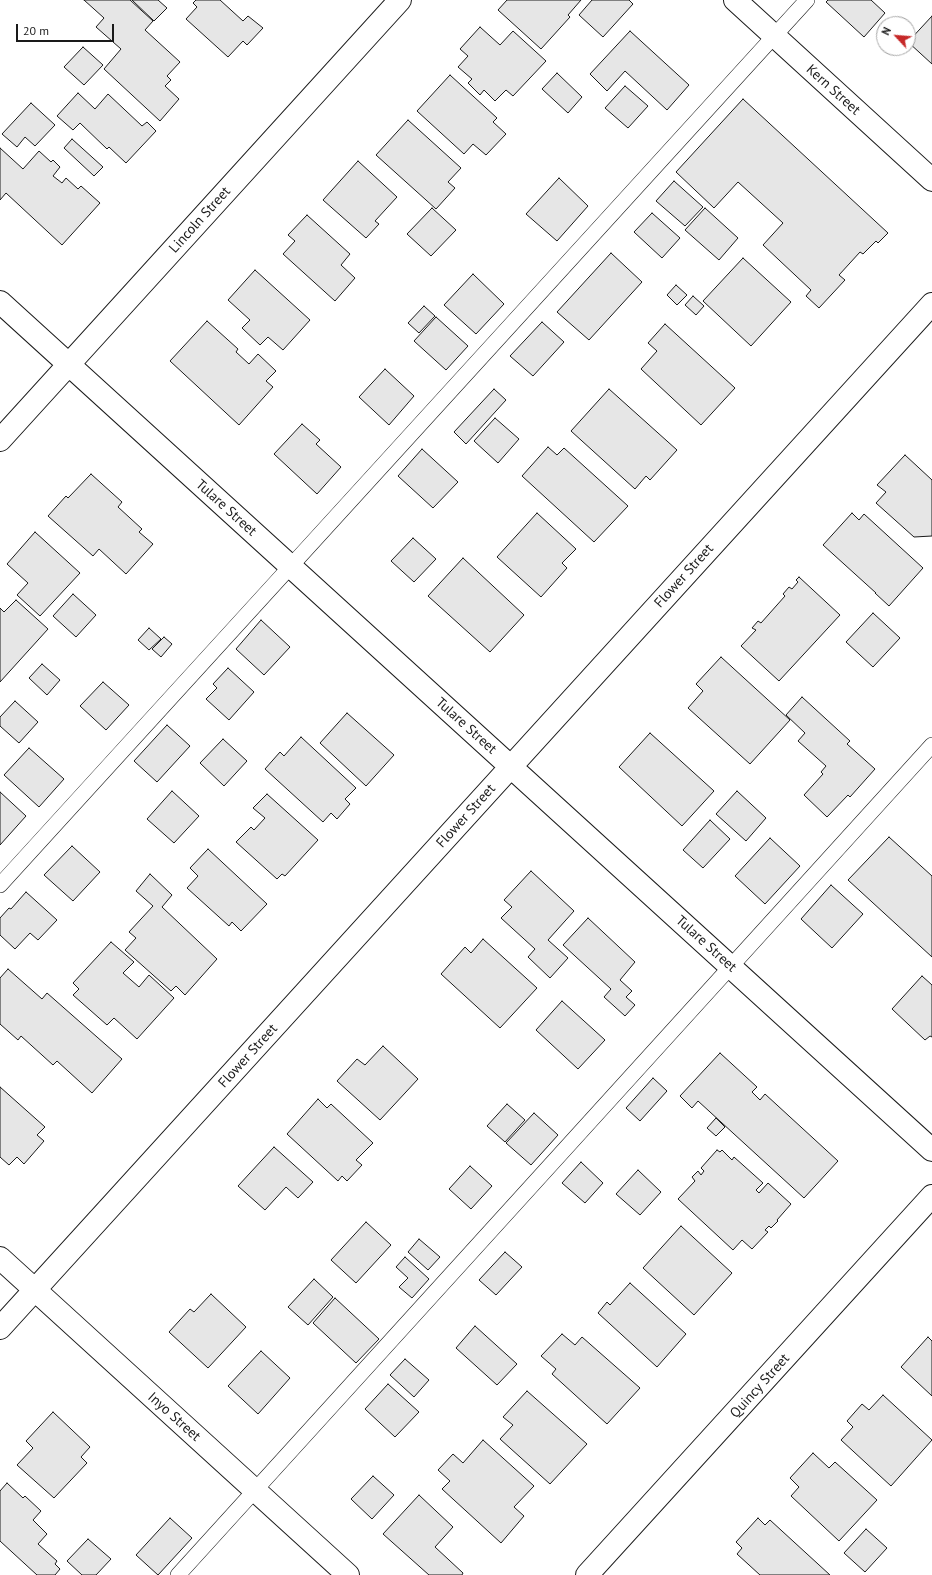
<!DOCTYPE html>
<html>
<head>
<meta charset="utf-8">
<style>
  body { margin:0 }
  #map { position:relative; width:932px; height:1575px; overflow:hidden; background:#fff; font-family:"PT Sans",sans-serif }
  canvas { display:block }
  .north { position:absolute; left:876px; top:16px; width:40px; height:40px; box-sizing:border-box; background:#fff; border:1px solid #a3a3a3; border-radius:50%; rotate:296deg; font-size:11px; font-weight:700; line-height:16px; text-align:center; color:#1a1a1a }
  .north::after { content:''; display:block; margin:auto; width:14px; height:18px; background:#c62828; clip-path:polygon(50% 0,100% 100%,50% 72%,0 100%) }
  .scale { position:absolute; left:16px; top:24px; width:98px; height:18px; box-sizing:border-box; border:2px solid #1a1a1a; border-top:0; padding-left:5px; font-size:12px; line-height:14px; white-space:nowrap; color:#1a1a1a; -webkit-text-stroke:3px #fff; paint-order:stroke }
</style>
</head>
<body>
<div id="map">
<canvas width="932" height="1575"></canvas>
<div class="north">N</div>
<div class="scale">20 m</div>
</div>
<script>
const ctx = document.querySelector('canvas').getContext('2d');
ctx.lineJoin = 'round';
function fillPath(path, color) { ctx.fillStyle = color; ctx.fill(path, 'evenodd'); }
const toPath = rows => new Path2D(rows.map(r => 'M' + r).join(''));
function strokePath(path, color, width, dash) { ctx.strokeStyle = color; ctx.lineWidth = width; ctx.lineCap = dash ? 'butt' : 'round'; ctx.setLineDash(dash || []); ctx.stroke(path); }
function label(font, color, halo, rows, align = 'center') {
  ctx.font = font + ' "PT Sans",sans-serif'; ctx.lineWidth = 3; ctx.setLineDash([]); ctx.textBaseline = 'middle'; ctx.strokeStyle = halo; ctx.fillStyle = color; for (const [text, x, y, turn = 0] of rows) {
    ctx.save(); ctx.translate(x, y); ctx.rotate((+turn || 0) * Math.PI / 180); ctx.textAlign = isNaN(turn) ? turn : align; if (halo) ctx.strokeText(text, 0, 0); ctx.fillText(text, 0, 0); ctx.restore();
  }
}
const building = toPath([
  [84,0,130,0,153,21,145,30,180,62,167,76,171,80,165,86,179,99,160,121,104,69,121,49,96,27,104,18,84,0],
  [132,0,158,0,167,8,154,21,132,0],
  [196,0,220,0,243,21,248,16,263,28,247,45,243,41,228,57,186,19,197,7,193,3,196,0],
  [507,0,581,0,568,15,570,17,541,49,498,10,507,0],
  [592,0,629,0,633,4,603,37,579,15,592,0],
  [828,0,871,0,885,13,864,37,826,2,828,0],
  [932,16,932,64,908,42,932,16],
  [480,27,500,45,513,31,546,61,513,96,506,90,495,101,484,90,480,95,468,83,472,79,458,67,468,56,460,49,480,27],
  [630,31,689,85,667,110,625,71,607,91,590,74,630,31],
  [83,47,103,65,84,85,64,67,83,47],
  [557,73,582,97,568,113,542,89,557,73],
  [450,75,497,118,493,122,506,134,486,155,473,144,464,154,417,111,450,75],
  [625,86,648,106,628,128,605,108,625,86],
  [78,93,95,109,108,94,142,126,147,122,156,131,126,163,109,147,107,149,80,123,73,130,57,116,78,93],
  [743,99,888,233,878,243,876,241,863,254,860,252,839,275,845,280,819,308,806,296,811,290,763,245,783,223,738,182,714,208,676,172,743,99],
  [31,103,55,125,35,146,25,137,17,147,2,134,31,103],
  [408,120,461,168,448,182,455,188,436,209,376,155,408,120],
  [72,139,103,167,94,176,64,148,72,139],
  [0,148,23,169,39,151,51,162,53,160,60,167,53,176,62,183,66,178,78,189,81,186,100,203,62,245,6,193,0,200,0,148],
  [358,161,397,197,375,221,379,224,366,238,323,200,358,161],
  [559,178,588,206,557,241,526,214,559,178],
  [674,181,703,207,685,226,656,201,674,181],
  [432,208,456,230,431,256,407,234,432,208],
  [705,208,738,238,719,260,685,230,705,208],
  [652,213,680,238,662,258,634,232,652,213],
  [307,215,350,254,341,265,355,278,335,301,283,254,295,241,288,235,307,215],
  [611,253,642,282,589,340,557,312,611,253],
  [743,258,791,302,751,346,703,301,743,258],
  [255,270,310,320,283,350,268,337,260,345,242,328,250,320,228,300,255,270],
  [473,274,504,304,476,334,444,305,473,274],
  [676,285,687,295,677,305,667,295,676,285],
  [693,296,704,306,696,315,685,305,693,296],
  [424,306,435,316,419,333,408,323,424,306],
  [436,317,468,346,446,370,414,341,436,317],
  [207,321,238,349,236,352,249,364,258,354,276,371,266,381,273,387,239,425,170,361,207,321],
  [542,322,564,342,533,376,510,356,542,322],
  [665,324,735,388,701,425,641,369,657,351,648,343,665,324],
  [385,369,414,396,389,425,359,397,385,369],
  [494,389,506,400,466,444,454,432,494,389],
  [609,389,677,450,650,480,646,476,635,489,571,431,609,389],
  [495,418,519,439,498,463,474,441,495,418],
  [302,424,320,440,316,444,341,467,317,494,274,454,302,424],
  [548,447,557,455,564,448,628,506,594,542,522,476,548,447],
  [422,449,458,482,433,508,398,476,422,449],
  [905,455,932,480,932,536,914,537,876,503,886,492,877,485,905,455],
  [91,474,122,502,118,507,142,529,139,532,153,544,126,574,99,549,93,556,48,516,66,496,68,498,91,474],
  [537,513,576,549,562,563,567,568,541,597,497,557,537,513],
  [852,513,859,520,864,514,923,568,889,606,875,593,876,593,823,545,852,513],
  [35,532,80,573,40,616,17,595,28,583,7,564,35,532],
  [413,538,436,559,414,582,391,561,413,538],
  [463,558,524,615,490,652,428,596,463,558],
  [799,577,840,615,779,681,741,646,756,630,752,628,758,621,761,623,785,596,783,594,789,587,792,589,798,582,796,580,799,577],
  [73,594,96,615,76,637,53,616,73,594],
  [16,600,48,629,0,682,0,608,4,612,16,600],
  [873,613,900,638,873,667,846,642,873,613],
  [261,620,290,647,264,675,236,649,261,620],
  [149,628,161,639,149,650,138,640,149,628],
  [164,637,172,644,161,657,152,649,164,637],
  [721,657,790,720,750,764,688,708,703,691,696,684,721,657],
  [42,664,60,680,47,695,29,678,42,664],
  [228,668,254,692,229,720,206,699,217,688,213,684,228,668],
  [103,682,129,705,106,730,80,706,103,682],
  [802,697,850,741,847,744,875,769,850,797,848,795,827,817,804,795,823,774,821,772,826,766,798,741,805,733,786,715,802,697],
  [15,701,38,722,19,743,0,726,0,717,15,701],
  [347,713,394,755,366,786,320,743,347,713],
  [167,725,190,746,157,782,134,761,167,725],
  [650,733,714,791,682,826,619,767,650,733],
  [301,737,356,788,345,799,350,804,337,819,331,813,323,822,265,769,280,752,284,756,301,737],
  [223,739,247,761,224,786,200,763,223,739],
  [29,748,64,779,39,807,4,775,29,748],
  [172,791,199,816,174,843,147,819,172,791],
  [737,791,766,818,746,841,716,814,737,791],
  [0,792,26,816,0,845,0,792],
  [267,794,318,840,285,876,282,874,277,879,236,842,251,827,254,830,265,818,253,808,267,794],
  [710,820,730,839,703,868,683,850,710,820],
  [889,837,932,876,932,957,848,880,889,837],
  [770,838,800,866,765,904,735,876,770,838],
  [72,846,100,872,73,901,44,875,72,846],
  [208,849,267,904,241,931,232,922,229,926,187,888,198,876,190,868,208,849],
  [531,871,574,911,548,940,568,958,550,978,528,957,535,949,501,918,512,907,504,900,531,871],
  [150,874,172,895,162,907,217,959,185,995,176,986,171,991,125,950,136,938,129,932,153,906,136,891,150,874],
  [831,885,863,914,832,948,801,919,831,885],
  [26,892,57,920,38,940,30,933,15,949,0,935,0,918,9,908,11,909,26,892],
  [588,918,635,962,620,980,632,991,626,997,635,1005,625,1016,604,997,611,989,563,945,588,918],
  [483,939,537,988,500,1028,441,974,465,947,471,953,483,939],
  [111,942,134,962,123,973,139,987,149,975,174,998,137,1039,114,1018,107,1025,73,995,79,989,73,983,111,942],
  [8,969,42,999,47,993,122,1059,92,1093,57,1061,53,1065,21,1036,18,1040,0,1024,0,978,8,969],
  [922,976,932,985,932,1037,930,1036,925,1040,892,1009,922,976],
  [562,1001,605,1040,578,1069,536,1030,562,1001],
  [383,1046,418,1079,380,1120,337,1081,357,1059,365,1065,383,1046],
  [720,1053,757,1087,752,1092,760,1100,765,1094,838,1161,804,1198,698,1101,692,1108,680,1096,720,1053],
  [653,1078,667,1091,640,1121,626,1108,653,1078],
  [0,1087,45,1127,37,1135,44,1141,24,1164,17,1157,9,1165,0,1157,0,1087],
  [318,1099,327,1108,331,1104,373,1143,356,1160,362,1165,347,1181,342,1176,338,1181,287,1134,318,1099],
  [507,1104,525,1120,505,1142,487,1126,507,1104],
  [534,1113,558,1135,531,1165,506,1143,534,1113],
  [716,1118,725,1127,716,1136,707,1128,716,1118],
  [274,1147,313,1182,298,1198,286,1187,265,1210,238,1186,274,1147],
  [717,1150,720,1152,722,1150,732,1160,734,1157,763,1183,756,1190,759,1193,768,1183,791,1204,777,1220,778,1221,771,1228,769,1226,765,1230,768,1232,752,1249,742,1240,733,1250,678,1199,695,1181,692,1177,698,1171,701,1175,704,1171,701,1168,717,1150],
  [581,1162,603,1183,585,1203,562,1183,581,1162],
  [470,1166,492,1186,471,1209,449,1189,470,1166],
  [638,1170,661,1192,640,1215,616,1194,638,1170],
  [366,1222,391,1245,356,1283,331,1260,366,1222],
  [681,1226,732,1273,694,1315,643,1268,681,1226],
  [419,1239,440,1257,428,1270,408,1252,419,1239],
  [505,1252,522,1267,496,1295,479,1280,505,1252],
  [405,1257,429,1279,412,1298,399,1287,408,1278,396,1267,405,1257],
  [314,1279,333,1297,308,1325,288,1307,314,1279],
  [630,1283,686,1334,657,1367,598,1313,607,1302,610,1305,630,1283],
  [211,1294,246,1327,208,1368,169,1332,190,1309,194,1312,211,1294],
  [335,1298,379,1339,356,1363,313,1323,335,1298],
  [475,1326,517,1364,497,1385,456,1348,475,1326],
  [562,1334,575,1345,582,1337,640,1388,607,1424,552,1374,556,1369,541,1356,562,1334],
  [928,1337,932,1341,932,1396,901,1367,928,1337],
  [261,1351,290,1378,258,1414,228,1386,261,1351],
  [405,1359,429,1380,414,1397,390,1375,405,1359],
  [388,1384,419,1412,395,1437,365,1409,388,1384],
  [527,1391,587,1444,550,1484,500,1439,513,1425,503,1417,527,1391],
  [883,1395,932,1440,891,1486,841,1440,853,1427,847,1421,862,1404,869,1410,883,1395],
  [53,1412,90,1447,81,1457,87,1463,54,1498,17,1465,33,1448,26,1441,53,1412],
  [483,1440,534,1486,514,1507,524,1516,501,1543,442,1489,450,1481,438,1470,453,1454,463,1463,483,1440],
  [813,1453,829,1468,835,1462,877,1500,839,1541,791,1496,799,1487,790,1478,813,1453],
  [373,1476,394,1495,372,1519,351,1499,373,1476],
  [7,1483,23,1498,25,1496,41,1511,33,1520,47,1534,38,1544,57,1561,55,1564,60,1569,55,1575,37,1575,0,1541,0,1491,7,1483],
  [419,1495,453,1527,435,1547,463,1573,462,1575,429,1575,383,1534,419,1495],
  [170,1518,192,1538,158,1575,136,1555,170,1518],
  [758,1518,765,1525,770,1520,830,1575,760,1575,737,1554,742,1548,736,1542,758,1518],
  [866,1529,887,1548,865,1572,844,1553,866,1529],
  [88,1539,111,1559,96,1575,82,1575,67,1561,88,1539]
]);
const lane = toPath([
  [0,885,807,0],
  [178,1575,932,745]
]);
const street = toPath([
  [735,0,932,180],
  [0,302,932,1150],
  [0,440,400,0],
  [0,1258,348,1575],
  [0,1328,932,304],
  [587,1575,932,1196]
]);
const streetNames = [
  ["Kern Street",833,90,42],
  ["Lincoln Street",200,220,-48],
  ["Tulare Street",226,508,42],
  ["Flower Street",684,576,-48],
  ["Tulare Street",466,726,42],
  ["Flower Street",466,816,-48],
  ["Tulare Street",706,944,42],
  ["Flower Street",248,1056,-48],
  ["Quincy Street",760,1386,-48],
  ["Inyo Street",174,1417,42]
];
fillPath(building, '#e6e6e6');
strokePath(building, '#1a1a1a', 1);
strokePath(lane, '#1a1a1a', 16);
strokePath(street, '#1a1a1a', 24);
strokePath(lane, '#fff', 15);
strokePath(street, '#fff', 22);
label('14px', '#1a1a1a', '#fff', streetNames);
</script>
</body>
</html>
